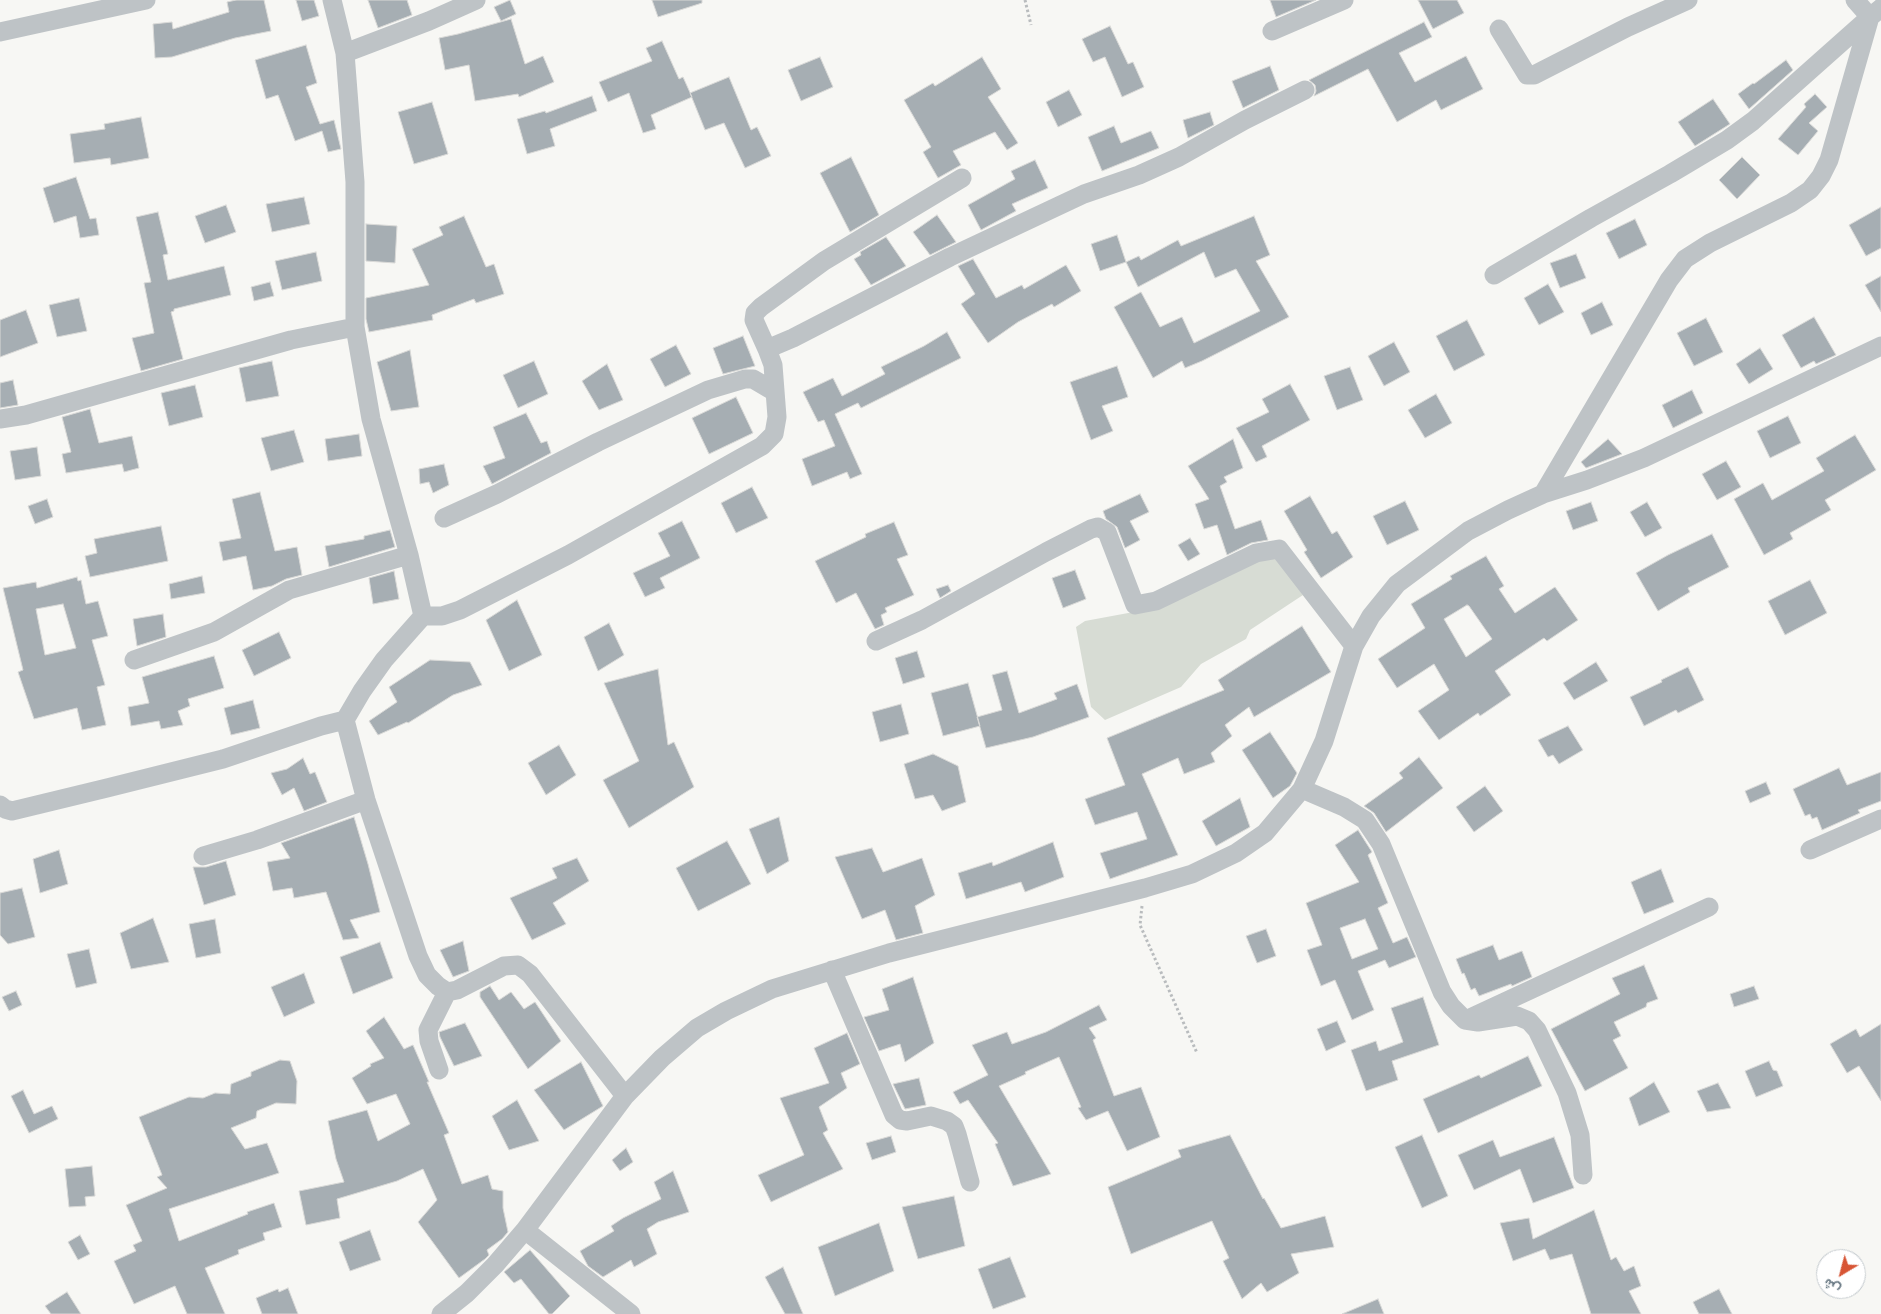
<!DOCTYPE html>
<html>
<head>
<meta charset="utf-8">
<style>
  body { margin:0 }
  #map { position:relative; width:1881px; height:1314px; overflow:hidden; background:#f7f7f4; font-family:Overpass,Vazirmatn,sans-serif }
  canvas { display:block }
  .north { position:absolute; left:1816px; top:1249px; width:50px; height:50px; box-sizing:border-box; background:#fff; border:1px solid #c3c9cd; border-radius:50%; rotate:217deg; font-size:14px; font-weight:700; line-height:20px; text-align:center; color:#687883 }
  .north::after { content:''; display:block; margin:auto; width:18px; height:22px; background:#d75535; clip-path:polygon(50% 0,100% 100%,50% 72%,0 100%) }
</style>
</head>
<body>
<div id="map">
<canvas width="1881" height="1314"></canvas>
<div class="north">ش</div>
</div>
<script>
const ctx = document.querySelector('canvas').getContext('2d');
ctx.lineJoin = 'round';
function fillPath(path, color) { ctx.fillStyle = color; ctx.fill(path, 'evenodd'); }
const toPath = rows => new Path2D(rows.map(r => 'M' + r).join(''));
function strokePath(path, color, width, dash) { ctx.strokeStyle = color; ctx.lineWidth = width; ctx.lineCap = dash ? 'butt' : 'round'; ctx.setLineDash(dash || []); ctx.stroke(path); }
const green = toPath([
  [1274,554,1303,595,1250,630,1246,639,1201,664,1181,687,1105,720,1091,707,1076,627,1085,621,1139,611]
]);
const building = toPath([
  [236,0,264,0,271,31,235,38,172,57,155,58,153,24,172,22,173,29,229,12,227,2,236,0],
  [296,0,314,0,319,16,302,21,296,0],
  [368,0,407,0,412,15,378,28,368,0],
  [510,0,516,14,501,21,494,7,510,0],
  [652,0,702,0,702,3,658,17,652,0],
  [1270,0,1316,0,1276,17,1270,0],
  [1418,0,1457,0,1464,13,1433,29,1418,0],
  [511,19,525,64,543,56,554,82,519,97,518,94,475,101,469,65,445,70,439,38,458,34,511,19],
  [1424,22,1432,37,1399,53,1415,82,1466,56,1483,89,1441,110,1436,100,1397,122,1368,69,1314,96,1316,91,1315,85,1309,80,1424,22],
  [1110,26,1128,64,1133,62,1144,87,1122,97,1105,57,1093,62,1082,39,1110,26],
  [662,41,679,79,683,77,692,97,651,115,656,129,643,133,629,93,608,102,599,82,652,61,646,48,662,41],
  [306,45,317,83,306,87,320,124,334,120,341,149,328,152,322,131,295,141,278,95,266,99,255,60,306,45],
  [820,57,833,87,801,101,788,70,820,57],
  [982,57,1001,89,988,97,1018,143,1007,150,995,132,953,151,961,165,938,178,923,152,931,147,904,100,933,83,935,86,982,57],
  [1786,60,1793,70,1749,109,1738,94,1753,83,1754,84,1786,60],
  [1270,66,1279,90,1243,108,1232,81,1270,66],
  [729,77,751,130,757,127,771,156,745,168,724,123,705,130,690,93,729,77],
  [1069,90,1082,115,1058,127,1046,102,1069,90],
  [1815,94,1827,107,1809,123,1818,131,1798,155,1778,139,1806,107,1804,104,1815,94],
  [592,96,597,111,550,129,555,146,527,154,517,119,545,111,546,113,592,96],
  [1713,99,1730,124,1695,146,1678,122,1713,99],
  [432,102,448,154,414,164,398,112,432,102],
  [1210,112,1214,125,1188,138,1183,120,1210,112],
  [141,117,149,158,111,165,110,158,74,163,70,134,105,129,104,124,141,117],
  [1114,126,1121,143,1151,131,1159,148,1102,171,1088,137,1114,126],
  [851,157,879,215,850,232,820,173,851,157],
  [1742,157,1760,175,1737,199,1719,180,1742,157],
  [1035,160,1048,188,1012,204,1016,211,981,230,968,205,1015,179,1011,171,1035,160],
  [76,177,90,219,96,218,99,235,80,238,76,216,54,223,43,188,76,177],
  [304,197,310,224,272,232,266,204,304,197],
  [226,205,236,232,205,243,195,216,226,205],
  [1881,207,1881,248,1866,256,1849,225,1881,207],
  [158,212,168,254,163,255,168,280,224,266,231,295,174,309,174,311,171,312,183,359,141,371,132,338,154,333,144,283,151,282,136,217,158,212],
  [937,215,956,242,930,255,913,232,937,215],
  [464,216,486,267,494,264,504,294,476,303,474,299,432,315,433,320,369,332,366,319,366,298,429,285,412,249,443,235,439,227,464,216],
  [1254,216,1270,255,1256,261,1289,317,1202,361,1185,368,1182,361,1153,378,1114,307,1141,292,1160,327,1182,317,1194,343,1260,311,1236,269,1215,278,1204,252,1138,287,1126,262,1139,256,1141,260,1178,240,1181,246,1254,216],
  [1635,219,1647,245,1619,259,1606,233,1635,219],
  [366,224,397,226,395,263,366,261,366,224],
  [1117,235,1126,262,1100,271,1091,244,1117,235],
  [886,237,906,266,871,285,854,259,861,255,860,252,886,237],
  [316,252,322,281,282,290,275,261,316,252],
  [1576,254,1586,278,1560,288,1550,263,1576,254],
  [973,259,996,298,1022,285,1024,289,1066,265,1081,291,1054,307,1052,304,1018,322,988,343,961,304,975,294,958,266,973,259],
  [1881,276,1881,312,1865,285,1881,276],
  [270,282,274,296,254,301,251,287,270,282],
  [1548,284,1564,312,1539,325,1524,298,1548,284],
  [79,298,87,331,57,337,49,305,79,298],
  [1602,302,1613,325,1591,335,1581,313,1602,302],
  [26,310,38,343,0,357,0,320,26,310],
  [1814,317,1836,355,1816,364,1814,361,1801,368,1782,335,1814,317],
  [1706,318,1723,352,1694,366,1677,333,1706,318],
  [1467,320,1485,355,1454,371,1436,336,1467,320],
  [947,332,961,358,861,408,858,403,835,414,862,474,850,479,847,472,812,486,802,459,835,446,824,420,818,422,803,392,833,378,842,396,885,374,881,367,924,346,947,332],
  [743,336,755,366,723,374,713,348,743,336],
  [1394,342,1410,372,1384,386,1368,356,1394,342],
  [676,345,691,374,665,387,650,359,676,345],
  [1760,348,1773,369,1749,384,1736,364,1760,348],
  [410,350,419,407,391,411,377,362,410,350],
  [272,361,279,396,246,402,239,368,272,361],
  [534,361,548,394,518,408,503,375,534,361],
  [607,364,623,400,599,410,582,381,607,364],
  [1117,366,1128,397,1102,406,1113,431,1091,440,1070,382,1117,366],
  [1350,367,1363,400,1337,410,1324,376,1350,367],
  [13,380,18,405,0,408,0,383,13,380],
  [1290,384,1310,420,1262,446,1267,457,1256,462,1236,428,1269,412,1262,399,1290,384],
  [195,385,203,417,169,426,161,393,195,385],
  [1692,390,1703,413,1673,428,1662,405,1692,390],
  [1436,394,1452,423,1425,438,1408,410,1436,394],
  [736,397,753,433,709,454,692,418,736,397],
  [90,409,99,443,132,436,139,468,124,472,122,464,66,473,62,454,71,452,62,417,90,409],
  [526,413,541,443,547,441,551,453,492,484,483,466,505,458,493,427,526,413],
  [1788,416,1801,443,1770,458,1757,431,1788,416],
  [294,430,304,462,271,471,261,438,294,430],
  [359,434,362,456,328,461,325,439,359,434],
  [1855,435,1876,470,1825,500,1831,510,1790,533,1793,539,1764,555,1734,499,1763,483,1772,500,1824,471,1816,458,1855,435],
  [1233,439,1243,468,1224,477,1227,482,1220,486,1235,529,1261,520,1268,540,1251,543,1227,555,1217,525,1204,529,1195,504,1209,499,1188,466,1233,439],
  [1608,439,1622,454,1586,468,1581,462,1608,439],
  [37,447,41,476,15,480,10,451,37,447],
  [1726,461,1741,487,1717,500,1702,474,1726,461],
  [444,464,449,485,433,493,429,482,420,484,419,469,444,464],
  [752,487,768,518,736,533,721,503,752,487],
  [260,492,275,551,297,547,302,575,286,579,272,586,253,590,246,556,223,561,219,542,241,538,232,499,260,492],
  [1140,494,1149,512,1130,521,1140,540,1125,548,1117,527,1106,519,1103,511,1140,494],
  [1310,496,1332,534,1337,531,1353,557,1321,578,1304,552,1307,550,1284,511,1310,496],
  [47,499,53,517,35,524,28,506,47,499],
  [1405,501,1419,530,1387,545,1373,516,1405,501],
  [1591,502,1598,521,1573,530,1566,511,1591,502],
  [1647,502,1662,528,1645,537,1630,512,1647,502],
  [682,521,700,558,660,578,665,588,645,597,633,573,670,556,658,533,682,521],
  [894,522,908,555,897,559,914,595,885,608,887,612,881,615,884,625,875,629,856,593,836,603,815,561,866,537,865,534,894,522],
  [161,526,168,561,90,577,85,556,97,553,94,539,161,526],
  [390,530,395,547,329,567,325,546,364,539,364,536,390,530],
  [1712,534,1729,567,1688,588,1690,592,1658,611,1636,573,1668,555,1712,534],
  [1190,538,1200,554,1188,561,1178,545,1190,538],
  [1486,556,1504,586,1499,589,1515,613,1555,587,1578,620,1547,641,1544,638,1495,671,1511,695,1480,716,1478,713,1439,740,1418,711,1449,690,1434,664,1397,688,1378,659,1425,628,1411,604,1452,579,1450,576,1486,556],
  [1467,605,1469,606,1492,639,1466,657,1444,619,1467,605],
  [1075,570,1086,599,1063,608,1052,578,1075,570],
  [394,571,399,599,373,604,369,578,394,571],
  [202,576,205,593,171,599,169,584,202,576],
  [77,577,78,581,81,580,86,604,98,601,108,636,92,640,105,685,97,687,106,725,82,730,77,708,34,719,18,672,23,670,3,588,36,582,37,588,77,577],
  [63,604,76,648,45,655,36,609,63,604],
  [1810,580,1827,613,1785,635,1768,601,1810,580],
  [948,585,951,591,940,598,936,589,948,585],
  [517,600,542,655,509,671,486,620,517,600],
  [163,614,166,637,137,646,133,619,163,614],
  [609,623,624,655,598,671,584,637,609,623],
  [1302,626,1331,672,1254,717,1249,707,1225,725,1232,736,1211,753,1215,762,1184,774,1178,758,1142,774,1178,855,1110,879,1100,853,1147,839,1137,812,1095,825,1085,799,1125,785,1107,738,1224,690,1218,680,1302,626],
  [279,632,291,658,254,676,242,650,279,632],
  [917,651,925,677,903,684,895,658,917,651],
  [214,656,224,688,188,699,190,706,178,711,183,725,161,729,159,721,131,726,128,707,149,703,142,677,214,656],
  [430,660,470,662,482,685,453,695,408,723,407,722,378,735,369,721,397,702,389,687,430,660],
  [1596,662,1608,681,1574,700,1563,683,1596,662],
  [1688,667,1704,700,1678,713,1676,710,1644,726,1630,697,1662,682,1661,680,1688,667],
  [658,669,668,745,674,742,694,787,629,828,603,780,639,761,604,683,658,669],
  [1007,671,1019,713,1057,699,1054,693,1077,684,1089,717,1033,737,986,748,977,717,1002,710,992,675,1007,671],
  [968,683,980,726,943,736,931,693,968,683],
  [253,700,260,728,231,735,224,708,253,700],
  [901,704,909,734,880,742,872,712,901,704],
  [1568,726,1583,750,1559,764,1553,755,1548,757,1538,740,1568,726],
  [1270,732,1297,773,1290,786,1273,798,1242,750,1270,732],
  [559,745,576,775,546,795,528,763,559,745],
  [933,754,958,766,966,802,942,811,933,795,915,799,904,764,933,754],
  [1419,757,1443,788,1386,832,1374,813,1364,806,1403,778,1399,773,1419,757],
  [303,758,310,774,315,772,327,802,304,811,294,788,282,795,271,773,287,769,303,758],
  [1839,768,1847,785,1881,772,1881,801,1858,810,1860,813,1822,830,1817,817,1812,819,1810,814,1805,816,1793,789,1839,768],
  [1766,782,1771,794,1750,803,1745,791,1766,782],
  [1485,786,1503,811,1474,832,1456,807,1485,786],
  [1240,798,1250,827,1216,846,1202,821,1240,798],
  [354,817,368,864,380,912,350,920,359,938,343,940,326,892,294,898,292,888,273,891,267,862,290,858,281,843,354,817],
  [779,817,789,861,767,874,749,829,779,817],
  [1358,830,1372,852,1368,855,1388,903,1378,908,1393,943,1407,937,1416,957,1389,968,1385,960,1358,971,1374,1010,1352,1020,1335,980,1321,986,1307,950,1322,945,1306,903,1359,882,1335,845,1358,830],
  [1365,919,1378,949,1352,959,1340,928,1365,919],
  [727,841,751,884,698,911,676,868,727,841],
  [1053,842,1064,877,1025,892,1021,882,966,899,958,873,992,862,993,866,1053,842],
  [872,848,883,872,922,858,935,895,915,906,923,933,896,940,885,910,862,919,835,857,872,848],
  [59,850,68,884,40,893,33,859,59,850],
  [577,858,589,881,553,903,566,924,532,940,510,898,557,878,552,868,577,858],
  [226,861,236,895,204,905,193,867,206,867,226,861],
  [1661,869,1674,902,1644,914,1631,882,1661,869],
  [22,888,35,937,8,944,0,935,0,893,22,888],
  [153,918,169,962,131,969,120,933,153,918],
  [215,919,221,953,196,958,189,924,215,919],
  [1266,929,1276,956,1257,963,1246,936,1266,929],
  [463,941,469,971,453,977,440,950,463,941],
  [380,942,393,978,353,994,340,957,380,942],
  [1493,945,1499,960,1522,951,1532,977,1512,986,1511,984,1479,996,1475,988,1471,990,1464,973,1462,974,1456,959,1493,945],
  [89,949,97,983,76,988,67,954,89,949],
  [1644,965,1658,999,1647,1003,1646,1007,1614,1022,1621,1036,1613,1040,1628,1068,1585,1091,1551,1029,1620,994,1612,978,1644,965],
  [304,973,315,1003,284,1017,271,987,304,973],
  [913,977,934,1043,905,1062,900,1044,879,1051,864,1017,889,1010,882,989,913,977],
  [490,986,499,1000,511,992,524,1009,535,1002,561,1041,528,1069,480,997,480,992,490,986],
  [1754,986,1759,999,1734,1007,1730,994,1754,986],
  [16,991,22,1005,9,1011,2,997,16,991],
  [1423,997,1439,1045,1392,1061,1398,1080,1366,1091,1351,1050,1376,1041,1379,1051,1403,1042,1391,1008,1423,997],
  [1099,1005,1107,1020,1089,1028,1096,1038,1093,1040,1114,1096,1141,1087,1160,1137,1127,1151,1108,1111,1086,1120,1078,1108,1081,1107,1059,1057,1025,1072,1026,1074,999,1086,1051,1174,1013,1186,995,1144,998,1143,968,1100,960,1104,953,1092,988,1075,972,1045,1007,1032,1012,1044,1046,1032,1099,1005],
  [384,1017,404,1049,413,1045,429,1082,427,1082,449,1133,444,1135,462,1184,488,1175,492,1189,503,1191,503,1208,508,1232,502,1239,487,1250,489,1255,485,1259,459,1278,418,1222,437,1200,423,1169,397,1181,337,1199,340,1218,306,1225,299,1191,344,1182,336,1159,328,1121,367,1110,378,1141,410,1124,396,1094,367,1104,352,1078,371,1066,370,1064,384,1058,366,1031,384,1017],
  [1337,1021,1346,1042,1326,1051,1317,1029,1337,1021],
  [465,1023,482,1056,454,1066,440,1037,439,1032,465,1023],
  [1881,1024,1881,1101,1859,1066,1847,1073,1830,1044,1856,1029,1860,1037,1881,1024],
  [847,1033,860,1064,841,1073,847,1088,819,1107,828,1130,823,1133,843,1169,771,1202,758,1175,804,1155,780,1098,829,1083,814,1048,847,1033],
  [1528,1056,1542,1086,1438,1133,1423,1099,1479,1075,1481,1078,1528,1056],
  [280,1060,290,1061,297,1081,296,1104,276,1103,257,1111,256,1118,231,1128,245,1149,267,1143,279,1173,169,1209,179,1241,248,1214,247,1212,274,1203,282,1227,263,1233,265,1240,238,1250,239,1254,205,1268,225,1314,187,1314,175,1286,134,1304,114,1261,136,1251,133,1245,142,1241,126,1205,167,1188,157,1177,162,1175,139,1117,189,1097,203,1098,215,1093,230,1094,231,1084,251,1076,251,1072,280,1060],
  [1769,1061,1773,1070,1777,1071,1783,1086,1756,1097,1745,1071,1769,1061],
  [581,1062,603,1106,564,1130,534,1090,581,1062],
  [919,1078,926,1105,905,1109,893,1084,919,1078],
  [1654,1082,1670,1112,1639,1126,1629,1098,1654,1082],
  [1718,1083,1731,1108,1707,1112,1697,1091,1718,1083],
  [23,1090,34,1114,52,1106,58,1119,29,1133,11,1096,23,1090],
  [517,1100,539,1141,509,1150,492,1116,517,1100],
  [1230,1135,1263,1199,1264,1198,1281,1228,1325,1216,1334,1247,1291,1254,1299,1273,1267,1292,1261,1283,1242,1299,1223,1261,1229,1258,1212,1221,1131,1254,1108,1187,1181,1157,1178,1150,1230,1135],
  [1422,1135,1448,1196,1422,1208,1395,1147,1422,1135],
  [891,1136,896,1152,872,1160,866,1143,891,1136],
  [1554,1137,1574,1188,1533,1203,1520,1169,1474,1190,1458,1155,1493,1140,1500,1157,1554,1137],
  [626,1148,633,1162,620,1171,612,1160,626,1148],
  [92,1166,95,1196,85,1197,86,1206,69,1207,65,1169,92,1166],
  [673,1171,689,1212,658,1222,647,1229,657,1254,634,1267,631,1260,603,1277,588,1266,580,1251,614,1231,611,1226,623,1218,661,1199,654,1182,673,1171],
  [954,1196,965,1246,918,1259,902,1207,954,1196],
  [1594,1210,1611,1260,1616,1257,1624,1271,1634,1266,1641,1286,1629,1291,1641,1314,1591,1314,1572,1254,1550,1260,1545,1249,1513,1261,1500,1223,1529,1218,1533,1239,1594,1210],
  [879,1223,894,1271,835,1296,818,1247,879,1223],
  [370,1230,381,1260,350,1271,339,1242,370,1230],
  [80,1235,90,1254,78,1260,68,1242,80,1235],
  [530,1250,570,1296,552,1314,549,1314,521,1279,514,1283,504,1272,530,1250],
  [1010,1257,1026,1297,993,1309,978,1269,1010,1257],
  [783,1267,803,1314,785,1314,765,1277,783,1267],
  [288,1288,298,1314,262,1314,256,1298,278,1289,279,1292,288,1288],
  [1719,1289,1732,1314,1699,1314,1693,1302,1719,1289],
  [67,1292,81,1314,51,1314,45,1306,67,1292],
  [1378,1299,1384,1314,1342,1314,1378,1299]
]);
const path = toPath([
  [1025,0,1031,25],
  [1142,906,1140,925,1197,1053]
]);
const minor = toPath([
  [332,0,345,53,355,182,355,327,371,419,409,555,423,616],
  [1499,29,1527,75,1534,75,1628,27,1688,0],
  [1272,31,1344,0],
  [0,32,146,0],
  [345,53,429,21,476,0],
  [1494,275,1591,218,1670,174,1727,140,1753,121,1870,17,1855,0],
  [767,349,754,320,755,313,761,307,824,261,962,178],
  [0,419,26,415,291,340,355,327],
  [1543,494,1669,280,1685,259,1710,243,1791,203,1810,190,1821,176,1829,160,1870,17,1881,8],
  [444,518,497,494,598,442,708,390,745,379,753,379,775,392],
  [876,641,922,620,1046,552,1091,529,1098,527,1107,532,1135,605,1156,601,1256,553,1279,549,1354,646],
  [134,660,214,632,289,590,409,555],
  [1302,789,1344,807,1365,820,1381,844,1442,992,1451,1006,1465,1020,1478,1022,1517,1016,1529,1021,1537,1030,1567,1093,1580,1135,1583,1175],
  [0,805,5,809,12,811,107,788,223,759,321,726,345,720],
  [1810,850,1881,819],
  [203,856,257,840,366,800],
  [832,970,894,1115,900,1120,907,1121,931,1116,947,1121,954,1126,957,1134,970,1182],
  [1472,1017,1709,907],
  [439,1070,429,1041,428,1030,447,992],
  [625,1096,530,974,518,965,504,966,457,990,447,992,438,986,427,975,418,956,366,800,345,720,362,691,384,660,423,616,442,616,460,610,568,555,762,446,774,434,777,417,773,365,767,349,793,338,950,257,1069,201,1084,194,1139,175,1179,157,1245,120,1305,90],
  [525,1230,631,1314],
  [441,1314,467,1293,495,1265,525,1230,625,1096,662,1058,697,1028,726,1011,772,989,889,953,1145,888,1192,874,1236,853,1265,833,1302,789,1324,741,1354,646,1371,616,1397,584,1468,531,1508,510,1543,494,1587,480,1644,458,1881,346]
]);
fillPath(green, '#d7dcd4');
fillPath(building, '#a6aeb3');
strokePath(building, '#d9d9d7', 1);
strokePath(path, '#b9bcbe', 3, [2.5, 2.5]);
strokePath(minor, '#bec3c6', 19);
</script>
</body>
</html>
